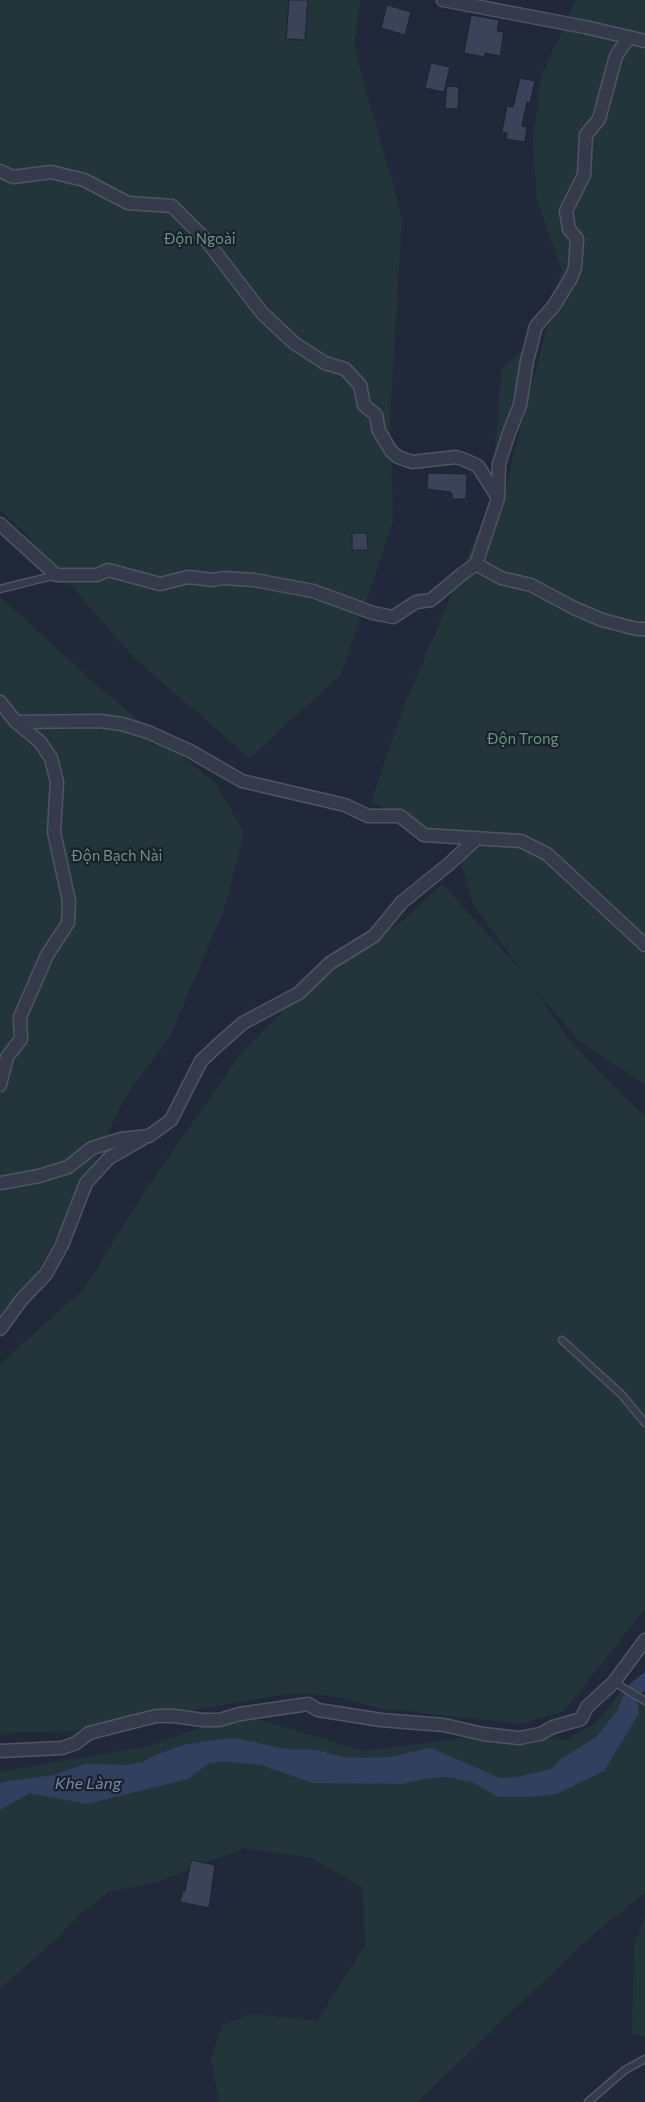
<!DOCTYPE html>
<html>
<head>
<meta charset="utf-8">
<style>
  body { margin:0 }
  canvas { display:block; background:#212839 }
</style>
</head>
<body>
<canvas width="645" height="2102"></canvas>
<script>
const ctx = document.querySelector('canvas').getContext('2d');
ctx.lineJoin = 'round';
function fillPath(path, color) { ctx.fillStyle = color; ctx.fill(path, 'evenodd'); }
const toPath = rows => new Path2D(rows.map(r => 'M' + r).join(''));
function strokePath(path, color, width, dash) { ctx.strokeStyle = color; ctx.lineWidth = width; ctx.lineCap = dash ? 'butt' : 'round'; ctx.setLineDash(dash || []); ctx.stroke(path); }
function label(font, color, halo, rows, align = 'center') {
  ctx.font = font + ' Commissioner,sans-serif'; ctx.lineWidth = 4.5; ctx.setLineDash([]); ctx.textBaseline = 'middle'; ctx.strokeStyle = halo; ctx.fillStyle = color; for (const [text, x, y, turn = 0] of rows) {
    ctx.save(); ctx.translate(x, y); ctx.rotate((+turn || 0) * Math.PI / 180); ctx.textAlign = isNaN(turn) ? turn : align; if (halo) ctx.strokeText(text, 0, 0); ctx.fillText(text, 0, 0); ctx.restore();
  }
}
const green = toPath([
  [0,0,360,0,354,47,402,217,390,416,393,521,341,674,250,758,135,659,26,534,0,510],
  [576,0,645,0,645,1084,580,1042,532,986,570,1041,624,1097,645,1116,645,1609,564,1711,520,1724,378,1708,338,1697,294,1693,68,1731,0,1733,0,1364,84,1289,145,1191,239,1056,330,963,400,923,442,884,524,974,473,904,455,841,371,802,405,704,490,504,502,368,531,343,509,433,500,508,562,269,537,202,533,142,541,77],
  [0,597,100,688,217,785,244,833,225,907,170,1036,123,1100,79,1198,22,1299,0,1321],
  [621,1692,636,1696,645,1705,645,1892,589,1938,417,2102,219,2102,211,2059,223,2025,251,2014,317,2021,365,1946,363,1887,311,1858,245,1848,154,1883,108,1892,77,1917,55,1941,0,1988,0,1772,145,1747,240,1714,364,1751,495,1734,566,1740,596,1723],
  [645,1917,645,2036,632,2034,634,1946]
]);
const water = toPath([
  [645,1672,645,1691,636,1696,639,1713,604,1771,556,1794,531,1797,498,1797,472,1782,447,1777,429,1778,402,1784,313,1783,261,1765,222,1761,208,1764,188,1779,87,1804,30,1793,0,1810,0,1784,2,1782,54,1775,85,1764,127,1765,143,1762,153,1756,183,1745,221,1739,235,1738,285,1749,317,1750,342,1757,361,1758,390,1757,431,1748,500,1778,516,1777,551,1769,561,1759,597,1736,617,1711,628,1685]
]);
const building = toPath([
  [289,0,308,0,305,40,286,39,289,0],
  [387,5,411,12,405,35,381,28,387,5],
  [471,15,499,20,497,31,504,32,500,56,485,53,485,57,464,53,471,15],
  [431,63,450,67,444,92,425,88,431,63],
  [520,78,535,81,530,103,527,102,522,126,527,127,525,142,506,139,507,133,502,132,507,106,513,107,520,78],
  [447,86,459,87,458,109,445,108,447,86],
  [428,473,467,474,466,499,452,499,452,493,450,492,427,489,428,473],
  [352,533,367,533,368,550,352,550,352,533],
  [191,1860,215,1865,209,1908,180,1902,183,1891,185,1891,191,1860]
]);
const service = toPath([
  [0,589,56,575],
  [562,1340,622,1395,645,1423],
  [614,1682,645,1701],
  [588,2102,625,2070,645,2059]
]);
const minor = toPath([
  [443,0,585,27,645,41],
  [0,171,13,177,51,172,84,180,128,203,172,206,206,240,262,313,294,343,325,363,345,369,360,385,364,405,376,415,379,431,391,451,398,457,412,462,456,457,465,460,478,466,498,498],
  [0,524,56,575,97,575,108,570,160,584,188,577,213,580,223,578,254,580,313,591,373,613,393,617,416,602,431,600,462,574,476,564,501,578,531,585,574,608,602,620,637,629,645,629],
  [476,564,498,498,499,464,509,433,520,405,527,361,536,326,553,307,571,278,575,268,577,239,569,229,566,211,584,175,586,135,599,119,616,56,629,37],
  [0,702,16,722,100,721,122,724,148,732,190,751,242,781,345,805,368,816,400,816,424,835,521,841,547,854,645,945],
  [0,1085,7,1057,21,1039,20,1017,47,955,68,923,69,901,54,832,57,782,51,758,40,742,16,722],
  [0,1183,39,1176,68,1167,92,1148,121,1139,149,1136,171,1120,201,1061,218,1045,243,1023,299,993,330,963,374,936,402,902,449,864,476,839],
  [0,1329,22,1299,46,1274,62,1245,86,1183,109,1158,142,1139],
  [0,1751,62,1748,76,1743,89,1733,156,1716,174,1716,203,1720,219,1720,240,1714,308,1704,318,1710,381,1720,444,1725,483,1734,519,1738,540,1734,553,1727,581,1719,587,1707,614,1682,645,1640]
]);
const parkNames = [
  ["Độn Ngoài",200,239],
  ["Độn Trong",523,739],
  ["Độn Bạch Nài",117,856]
];
const waterNames = [
  ["Khe Làng",88,1784]
];
fillPath(green, '#23353a');
fillPath(water, '#333f5f');
fillPath(building, '#3a4357');
strokePath(building, '#1c2230', 1);
strokePath(service, '#505564', 9);
strokePath(minor, '#505564', 15);
strokePath(service, '#353b4a', 6);
strokePath(minor, '#353b4a', 12);
label('15px', '#679778', '#1a202e', parkNames);
label('italic 16px', '#7887ae', '#1a202e', waterNames);
</script>
</body>
</html>
